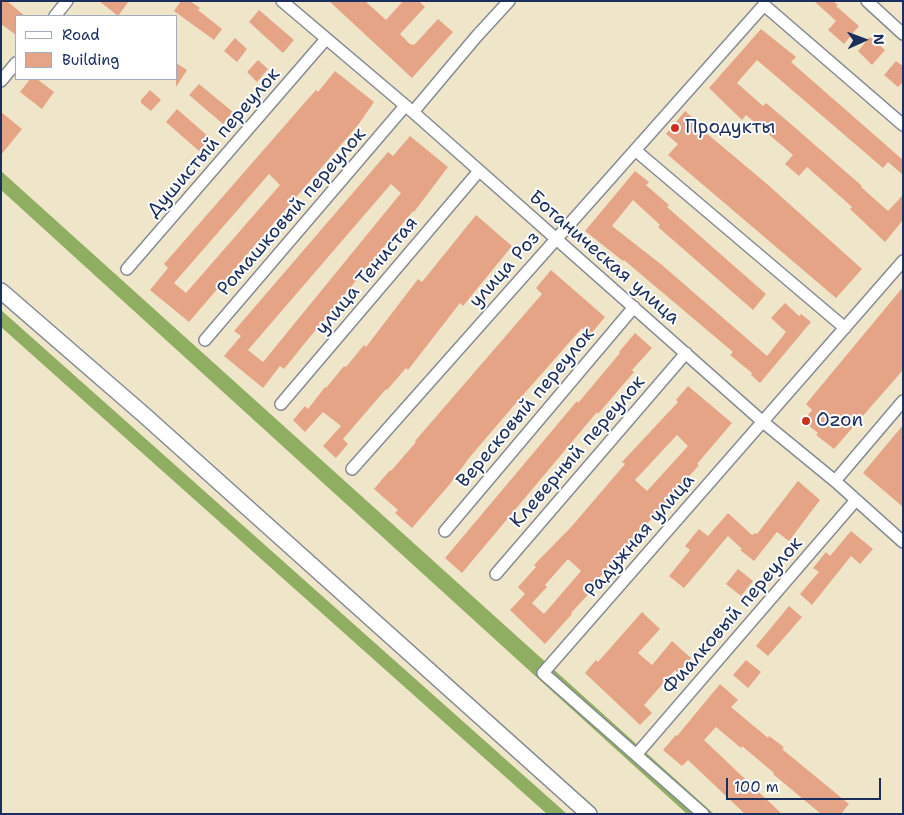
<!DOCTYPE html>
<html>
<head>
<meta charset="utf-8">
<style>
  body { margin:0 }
  #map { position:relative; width:904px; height:815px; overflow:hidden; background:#efe6ca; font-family:"Shantell Sans",sans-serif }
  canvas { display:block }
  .frame { position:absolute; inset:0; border:2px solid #1b2f5e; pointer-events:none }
  .legend { position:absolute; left:15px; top:15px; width:162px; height:65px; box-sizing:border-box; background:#fff; border:1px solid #a4acbf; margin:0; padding:6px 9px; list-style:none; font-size:15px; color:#1b2f5e }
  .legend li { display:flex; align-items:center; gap:10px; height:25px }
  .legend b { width:25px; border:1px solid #a4acbf }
  .north { position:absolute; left:839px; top:15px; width:50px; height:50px; -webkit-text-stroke:4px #fff; paint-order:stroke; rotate:88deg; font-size:14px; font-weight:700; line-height:20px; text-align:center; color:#1b2f5e }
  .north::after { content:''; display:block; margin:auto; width:18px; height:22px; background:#1b2f5e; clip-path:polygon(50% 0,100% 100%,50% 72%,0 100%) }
  .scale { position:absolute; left:726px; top:778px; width:155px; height:22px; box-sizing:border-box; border:2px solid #1b2f5e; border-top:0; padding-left:6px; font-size:15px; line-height:18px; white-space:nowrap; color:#1b2f5e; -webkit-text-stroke:4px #fff; paint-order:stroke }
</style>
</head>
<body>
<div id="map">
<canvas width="904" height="815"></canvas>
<div class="frame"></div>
<ul class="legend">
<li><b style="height:6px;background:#fff"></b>Road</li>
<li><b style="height:14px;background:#e6a487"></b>Building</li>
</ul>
<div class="north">N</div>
<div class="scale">100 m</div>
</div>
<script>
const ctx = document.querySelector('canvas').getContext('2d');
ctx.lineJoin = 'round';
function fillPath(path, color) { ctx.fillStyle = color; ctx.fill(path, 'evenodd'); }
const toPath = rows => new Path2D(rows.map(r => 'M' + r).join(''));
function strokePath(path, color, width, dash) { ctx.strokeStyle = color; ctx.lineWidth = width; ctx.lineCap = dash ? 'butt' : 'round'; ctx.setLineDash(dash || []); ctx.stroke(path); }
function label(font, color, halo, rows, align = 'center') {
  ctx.font = font + ' "Shantell Sans",sans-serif'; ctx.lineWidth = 4; ctx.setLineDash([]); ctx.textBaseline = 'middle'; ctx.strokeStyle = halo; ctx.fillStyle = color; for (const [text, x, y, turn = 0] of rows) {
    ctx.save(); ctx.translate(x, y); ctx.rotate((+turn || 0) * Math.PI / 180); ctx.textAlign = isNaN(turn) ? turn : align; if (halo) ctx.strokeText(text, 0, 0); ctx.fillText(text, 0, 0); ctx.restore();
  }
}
const forest = toPath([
  [1,171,714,814,687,814,1,190],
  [1,310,567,814,547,814,1,327]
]);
const building = toPath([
  [1,1,7,1,25,16,16,16,16,35,1,24],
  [99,1,129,1,118,16],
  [181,1,190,1,200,8,198,10,222,29,214,40,174,11],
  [329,1,365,1,386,20,403,1,419,1,425,7,400,34,411,45,412,44,414,45,438,19,453,32,412,78],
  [814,1,833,1,838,5,836,6,859,26,844,44,828,30,836,21],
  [259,10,294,40,283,53,249,22],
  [761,29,796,57,791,62,903,160,903,175,888,162,883,168,757,60,737,83,763,106,766,103,792,125,862,186,861,187,888,211,903,195,903,220,885,242,850,209,852,207,807,167,799,176,785,164,793,155,746,115,742,120,709,88],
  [870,37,885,50,872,65,858,51],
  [235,38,247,49,237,62,224,51],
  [258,60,268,69,257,82,247,72],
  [896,61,903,66,903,82,898,87,884,75],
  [176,63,187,70,176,87],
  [335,71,374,102,358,125,189,322,150,290,168,268,164,264,307,100,316,90,318,92],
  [269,174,280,185,186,293,174,283],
  [30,79,37,79,54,92,42,109,20,92],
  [199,84,233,112,223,124,189,95],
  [150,90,161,100,151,111,141,103,141,100],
  [177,109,210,138,199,151,166,122],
  [685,111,694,119,692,121,767,184,862,269,836,298,668,155,678,144,666,134],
  [1,112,22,129,1,155],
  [410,136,448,167,414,212,413,211,305,343,284,369,280,366,263,388,224,356,241,336,234,331,388,152,393,156],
  [391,184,401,193,263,362,248,350],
  [635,171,649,182,646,185,669,205,667,207,766,294,753,310,658,227,660,225,633,200,612,226,662,265,767,356,786,332,771,318,785,303,799,316,801,314,811,322,760,383,751,375,752,373,730,355,733,352,624,260,623,261,585,231],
  [476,215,512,246,463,306,460,303,408,370,406,368,387,390,386,389,355,425,343,439,348,444,336,458,323,446,341,426,323,412,305,432,293,420,305,406,308,409,325,387,326,388,344,366,346,367,364,345,366,347,418,279,422,282],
  [551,270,605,317,590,335,582,328,516,403,469,458,450,484,412,528,395,513,398,510,374,489,390,470,391,471,416,442,415,441,542,294,536,288],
  [903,287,903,370,834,449,816,435,818,433,803,421,812,410,806,404],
  [635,333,652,348,632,370,634,372,598,414,597,412,462,573,445,558,577,401,578,403,620,353,619,352],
  [688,386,732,423,697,464,699,465,592,586,594,588,571,613,572,614,545,644,510,610,525,594,518,587,536,567,534,565,572,526,625,464,622,462,678,402,676,400],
  [677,435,688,446,647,491,635,480],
  [567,560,569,560,581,571,544,614,532,603,547,587,545,585],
  [903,425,903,507,863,473],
  [798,481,820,500,789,541,777,532,754,561,740,550,742,549,728,536,684,588,669,576,690,550,685,546,699,529,708,536,728,513,752,535,755,533,757,534],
  [851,531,873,549,860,564,851,556,812,605,800,594,819,572,813,568,826,552,830,556],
  [738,569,753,581,741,596,726,584],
  [789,606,802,617,768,656,756,646],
  [642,612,660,629,638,653,652,665,672,641,691,658,678,673,675,670,644,705,652,713,640,725,585,673,596,660,598,662],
  [746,660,761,672,748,688,733,675],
  [720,684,738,700,731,707,768,738,769,736,780,744,784,748,782,749,849,804,841,814,821,814,773,774,774,773,742,746,741,748,716,727,704,740,782,814,745,814,688,760,682,766,663,750,676,735,677,736]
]);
const minor = toPath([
  [282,1,413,112,763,422,835,481,903,542],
  [867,1,903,34],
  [55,16,67,1],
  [1,81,16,63],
  [413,112,476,37,509,1],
  [635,150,845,328],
  [127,269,326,39],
  [205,340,405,106],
  [281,404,479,171],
  [352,469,764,5,903,125],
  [835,481,903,401],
  [445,531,634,307],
  [496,574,686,353],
  [636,755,856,500],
  [703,814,543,673,903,261]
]);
const tertiary = toPath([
  [1,291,143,414,589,814]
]);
const markers = [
  [675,128,5,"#c8321e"],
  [806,421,5,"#c8321e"]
];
const poiNames = [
  ["Продукты",685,128],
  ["Ozon",816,421]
];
const streetNames = [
  ["Душистый переулок",214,143,-49],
  ["Ромашковый переулок",292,212,-49],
  ["Ботаническая улица",604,258,41],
  ["улица Роз",505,270,-48],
  ["улица Тенистая",367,276,-50],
  ["Вересковый переулок",526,408,-50],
  ["Клеверный переулок",578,452,-49],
  ["Радужная улица",640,536,-49],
  ["Фиалковый переулок",733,616,-49]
];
fillPath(forest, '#90ae61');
fillPath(building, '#e6a487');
strokePath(minor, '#858a94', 14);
strokePath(tertiary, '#858a94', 18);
strokePath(minor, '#fff', 11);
strokePath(tertiary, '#fff', 15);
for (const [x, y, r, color] of markers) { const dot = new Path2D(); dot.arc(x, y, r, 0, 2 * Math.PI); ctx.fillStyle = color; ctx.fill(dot); strokePath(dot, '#fff', 2); }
label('19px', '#1b2f5e', '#fff', poiNames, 'left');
label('19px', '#1b2f5e', '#fff', streetNames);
</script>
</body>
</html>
